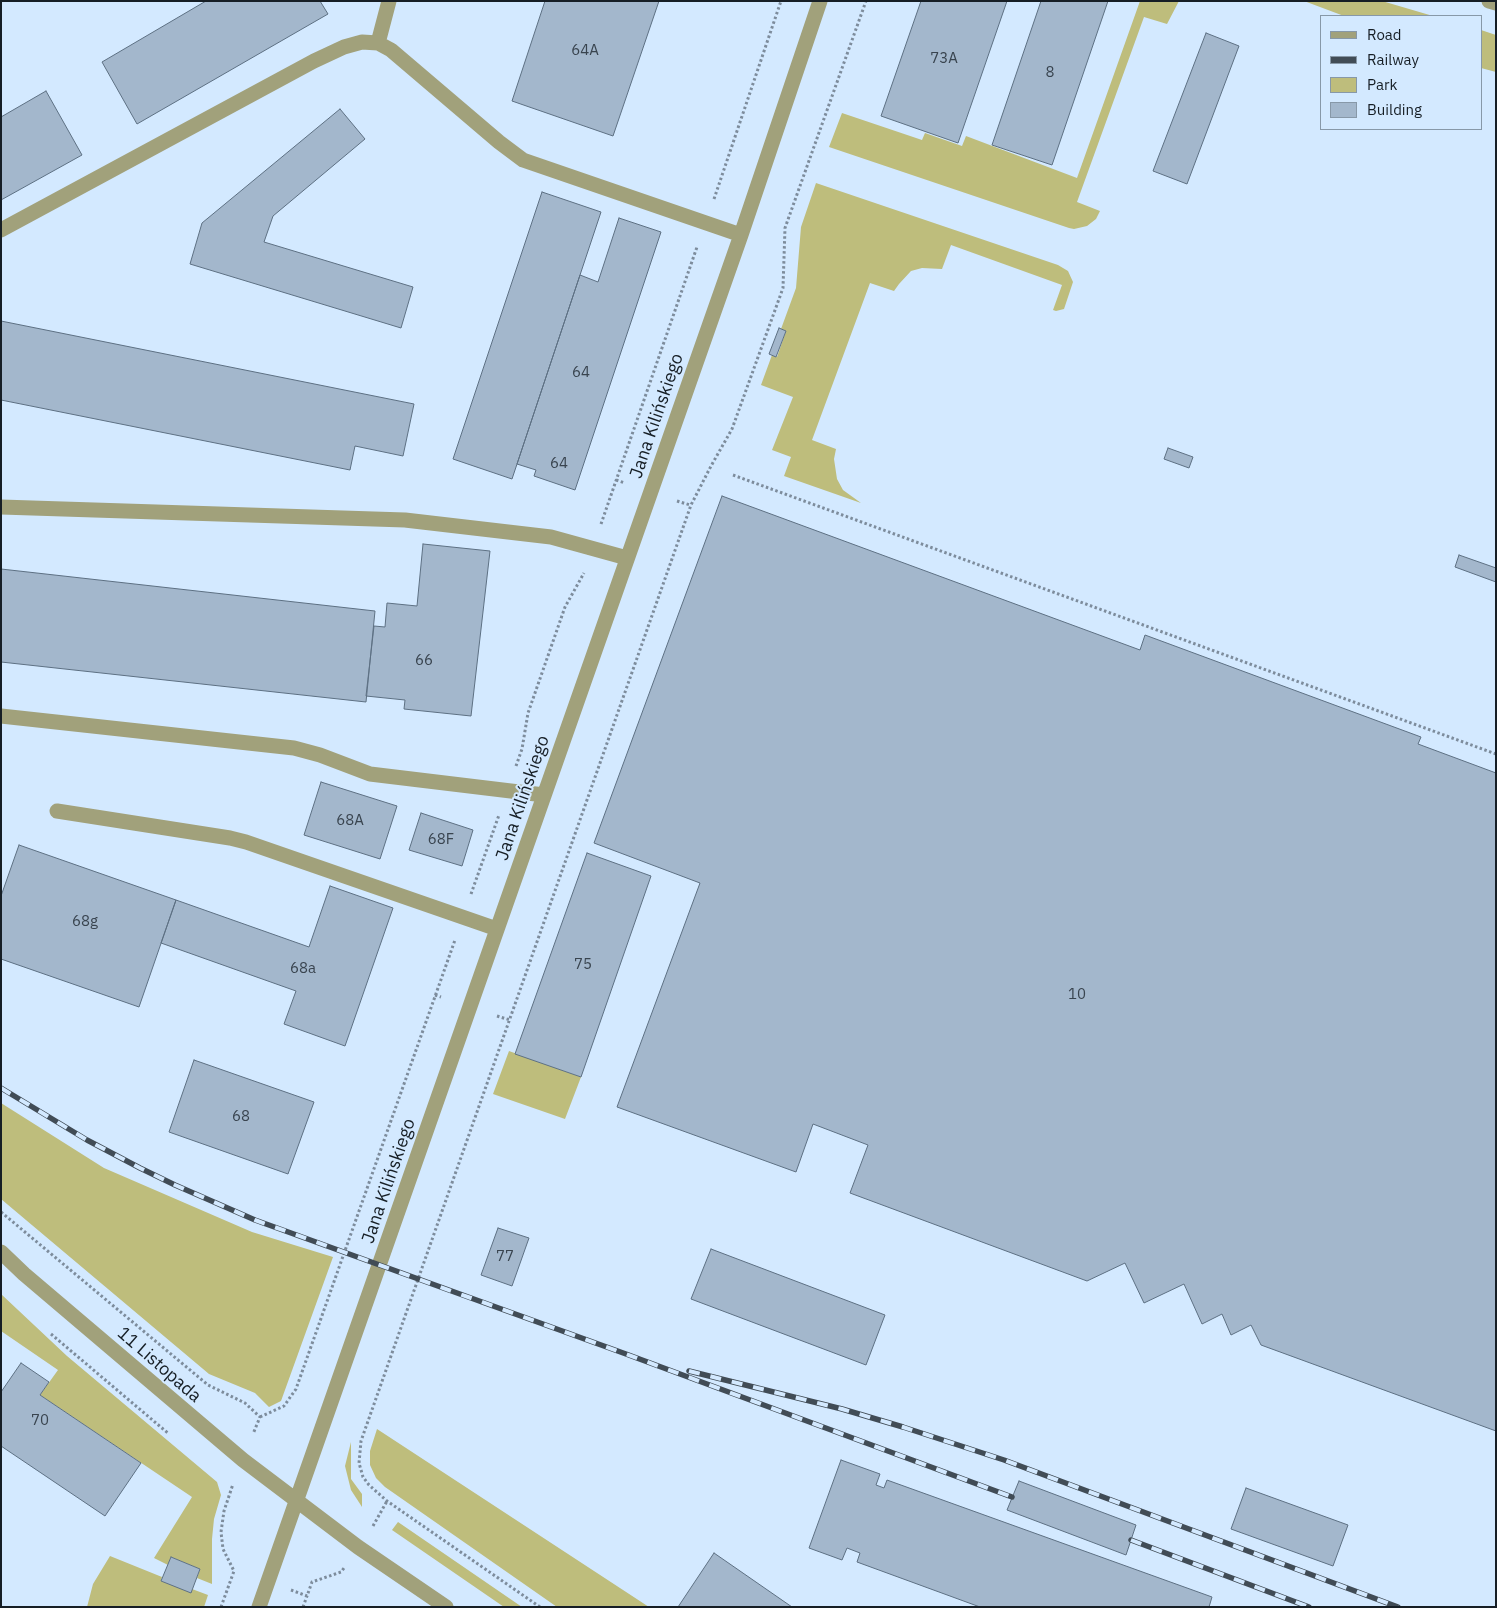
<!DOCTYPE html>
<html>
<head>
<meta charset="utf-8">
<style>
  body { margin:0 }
  #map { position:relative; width:1497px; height:1608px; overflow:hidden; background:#d3e9ff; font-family:"IBM Plex Sans",sans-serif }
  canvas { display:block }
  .frame { position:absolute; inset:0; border:2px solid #161e25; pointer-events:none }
  .legend { position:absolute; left:1320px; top:15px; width:162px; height:115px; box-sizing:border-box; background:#d3e9ff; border:1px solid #8798a8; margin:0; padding:6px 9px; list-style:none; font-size:15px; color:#161e25 }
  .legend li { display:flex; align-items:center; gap:10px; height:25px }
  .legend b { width:25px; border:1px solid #8798a8 }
</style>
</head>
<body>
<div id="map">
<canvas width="1497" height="1608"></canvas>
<div class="frame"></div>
<ul class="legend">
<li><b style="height:6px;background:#a1a17b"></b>Road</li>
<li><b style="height:6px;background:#414c56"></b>Railway</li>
<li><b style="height:14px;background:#bebd7c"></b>Park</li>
<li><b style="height:14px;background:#a3b7cc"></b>Building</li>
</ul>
</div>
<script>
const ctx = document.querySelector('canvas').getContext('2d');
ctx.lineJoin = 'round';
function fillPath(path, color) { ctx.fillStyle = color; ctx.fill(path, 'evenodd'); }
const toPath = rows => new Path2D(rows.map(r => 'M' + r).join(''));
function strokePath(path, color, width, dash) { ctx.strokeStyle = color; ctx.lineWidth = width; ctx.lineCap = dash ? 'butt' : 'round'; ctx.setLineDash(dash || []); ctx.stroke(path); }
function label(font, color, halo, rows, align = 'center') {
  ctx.font = font + ' "IBM Plex Sans",sans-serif'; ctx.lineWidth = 4; ctx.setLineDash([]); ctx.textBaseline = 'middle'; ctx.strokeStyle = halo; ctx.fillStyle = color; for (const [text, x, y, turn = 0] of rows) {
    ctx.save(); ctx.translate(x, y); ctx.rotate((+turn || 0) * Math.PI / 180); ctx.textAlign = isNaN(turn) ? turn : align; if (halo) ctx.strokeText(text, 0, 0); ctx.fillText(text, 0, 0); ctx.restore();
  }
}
const green = toPath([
  [1140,1,1179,1,1167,24,1144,17,1077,202,1100,211,1096,219,1087,226,1074,229,1069,228,829,147,842,113,922,140,925,133,962,146,966,136,1077,178],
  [1304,1,1382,1,1433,16,1344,16],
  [1481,30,1496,35,1496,72,1481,68],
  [816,183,1058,265,1068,271,1073,282,1064,309,1056,311,1053,310,1062,285,951,245,942,269,922,268,911,271,899,284,894,291,870,283,812,440,836,449,834,459,837,479,843,490,861,503,784,476,791,457,772,450,793,397,761,385,772,355,777,357,786,331,781,329,796,288,801,227],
  [509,1051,581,1077,565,1119,493,1094],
  [1,1103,104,1168,252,1232,333,1257,281,1401,269,1407,255,1393,209,1374,1,1199],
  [1,1294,67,1356,217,1482,221,1495,214,1519,212,1539,212,1584,197,1578,200,1569,171,1557,168,1565,154,1558,192,1497,40,1395,58,1370,1,1331],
  [377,1429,649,1607,557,1607,385,1487,376,1478,370,1465,370,1451],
  [351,1442,351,1479,362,1494,362,1507,351,1490,345,1466],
  [398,1522,522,1607,504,1607,392,1530],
  [110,1556,162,1577,161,1581,192,1589,208,1595,204,1607,87,1607,93,1584]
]);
const building = toPath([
  [206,1,320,1,328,14,137,124,102,62,206,1],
  [545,1,659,1,613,136,512,101,545,1],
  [921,1,1007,1,958,143,881,116,921,1],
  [1041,1,1108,1,1052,165,992,145,1041,1],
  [1206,33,1239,46,1187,184,1153,171,1206,33],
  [46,91,82,155,1,200,1,117,46,91],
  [340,109,365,139,273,216,264,242,413,287,401,328,190,264,202,223,340,109],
  [542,192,601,212,512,479,453,459,542,192],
  [619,218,661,232,575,490,534,476,536,470,517,464,580,275,598,282,619,218],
  [1,321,414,404,403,456,355,446,350,470,1,400,1,321],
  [779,328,786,331,776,357,769,354,779,328],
  [1168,448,1193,457,1189,468,1164,459,1168,448],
  [722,496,1140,650,1145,635,1421,737,1418,744,1496,773,1496,1431,1261,1345,1251,1325,1231,1335,1222,1314,1202,1324,1184,1284,1144,1303,1125,1263,1087,1281,850,1193,868,1145,813,1124,796,1172,617,1107,700,883,594,843,722,496],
  [423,544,490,551,471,716,404,709,405,700,366,696,374,626,385,627,387,603,417,606,423,544],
  [1459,555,1496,568,1496,582,1455,567,1459,555],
  [1,569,375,611,366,702,1,662,1,569],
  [321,782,397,806,380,859,304,835,321,782],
  [421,813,473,830,462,866,409,850,421,813],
  [19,845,176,900,139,1007,1,959,1,896,19,845],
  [587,853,651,876,581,1077,515,1054,587,853],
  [330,886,393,908,345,1046,284,1024,296,991,161,943,176,900,309,947,330,886],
  [194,1060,314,1102,288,1174,169,1132,194,1060],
  [498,1228,529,1238,512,1286,481,1275,498,1228],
  [711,1249,885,1315,866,1365,691,1299,711,1249],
  [21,1363,49,1382,40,1395,141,1463,105,1516,1,1446,1,1392,21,1363],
  [841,1460,880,1474,876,1485,884,1488,887,1480,1212,1597,1209,1607,980,1607,857,1562,860,1553,847,1548,842,1560,809,1548,841,1460],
  [1019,1481,1136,1525,1126,1555,1007,1510,1019,1481],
  [1246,1488,1348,1525,1333,1566,1231,1529,1246,1488],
  [714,1553,792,1607,678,1607,714,1553],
  [171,1557,200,1569,191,1593,161,1581,171,1557]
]);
const path = toPath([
  [714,199,781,1],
  [733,475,1496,754],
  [616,480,625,483],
  [677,501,690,505],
  [601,524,697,247],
  [516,766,522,749,528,713,565,607,584,573],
  [471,894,499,815],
  [435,995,441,997],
  [497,1016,510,1020],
  [1,1212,208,1385,245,1403,260,1417,253,1434],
  [51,1334,169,1434],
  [260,1417,284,1406,296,1389,455,940],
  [373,1526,387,1501],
  [291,1590,307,1596,312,1582,341,1572,344,1568],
  [221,1607,234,1571,223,1549,221,1532,224,1511,233,1484],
  [303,1607,307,1596],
  [540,1607,387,1501,369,1485,363,1477,359,1463,361,1441,691,505,711,466,732,429,783,288,785,228,866,1]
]);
const minor = toPath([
  [1489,1,1496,3],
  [378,43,389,1],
  [1,230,314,61,344,47,362,42,378,43,391,50,499,142,523,160,741,235],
  [1,507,405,520,551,537,627,558],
  [1,716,294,748,320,755,370,774,544,795],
  [57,811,230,838,246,842,497,929],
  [1,1252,24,1274,243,1460,358,1547,446,1607],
  [259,1607,741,235,820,1]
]);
const rail = toPath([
  [1,1088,87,1140,140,1168,175,1185,255,1220,626,1354,1012,1497],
  [689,1371,842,1409,903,1427,1004,1460,1398,1607],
  [1131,1540,1309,1607]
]);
const numberNames = [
  ["64A",585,51],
  ["73A",944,59],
  ["8",1050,73],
  ["64",581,373],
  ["64",559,464],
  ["66",424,661],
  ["68A",350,821],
  ["68F",441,840],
  ["68g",85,922],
  ["75",583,965],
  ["68a",303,969],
  ["10",1077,995],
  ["68",241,1117],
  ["77",505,1257],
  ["70",40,1421]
];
const streetNames = [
  ["Jana Kilińskiego",657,416,-71],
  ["Jana Kilińskiego",523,798,-71],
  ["Jana Kilińskiego",389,1181,-71],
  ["11 Listopada",159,1365,41]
];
fillPath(green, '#bebd7c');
fillPath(building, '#a3b7cc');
strokePath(building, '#5d7083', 1);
strokePath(path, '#7d8c9c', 3, [2.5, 2.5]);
strokePath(minor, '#a1a17b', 15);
strokePath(rail, '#414c56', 5.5);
strokePath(rail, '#d3e9ff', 4, [11]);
label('15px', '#39444f', null, numberNames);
label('18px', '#161e25', '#d3e9ff', streetNames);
</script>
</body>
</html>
